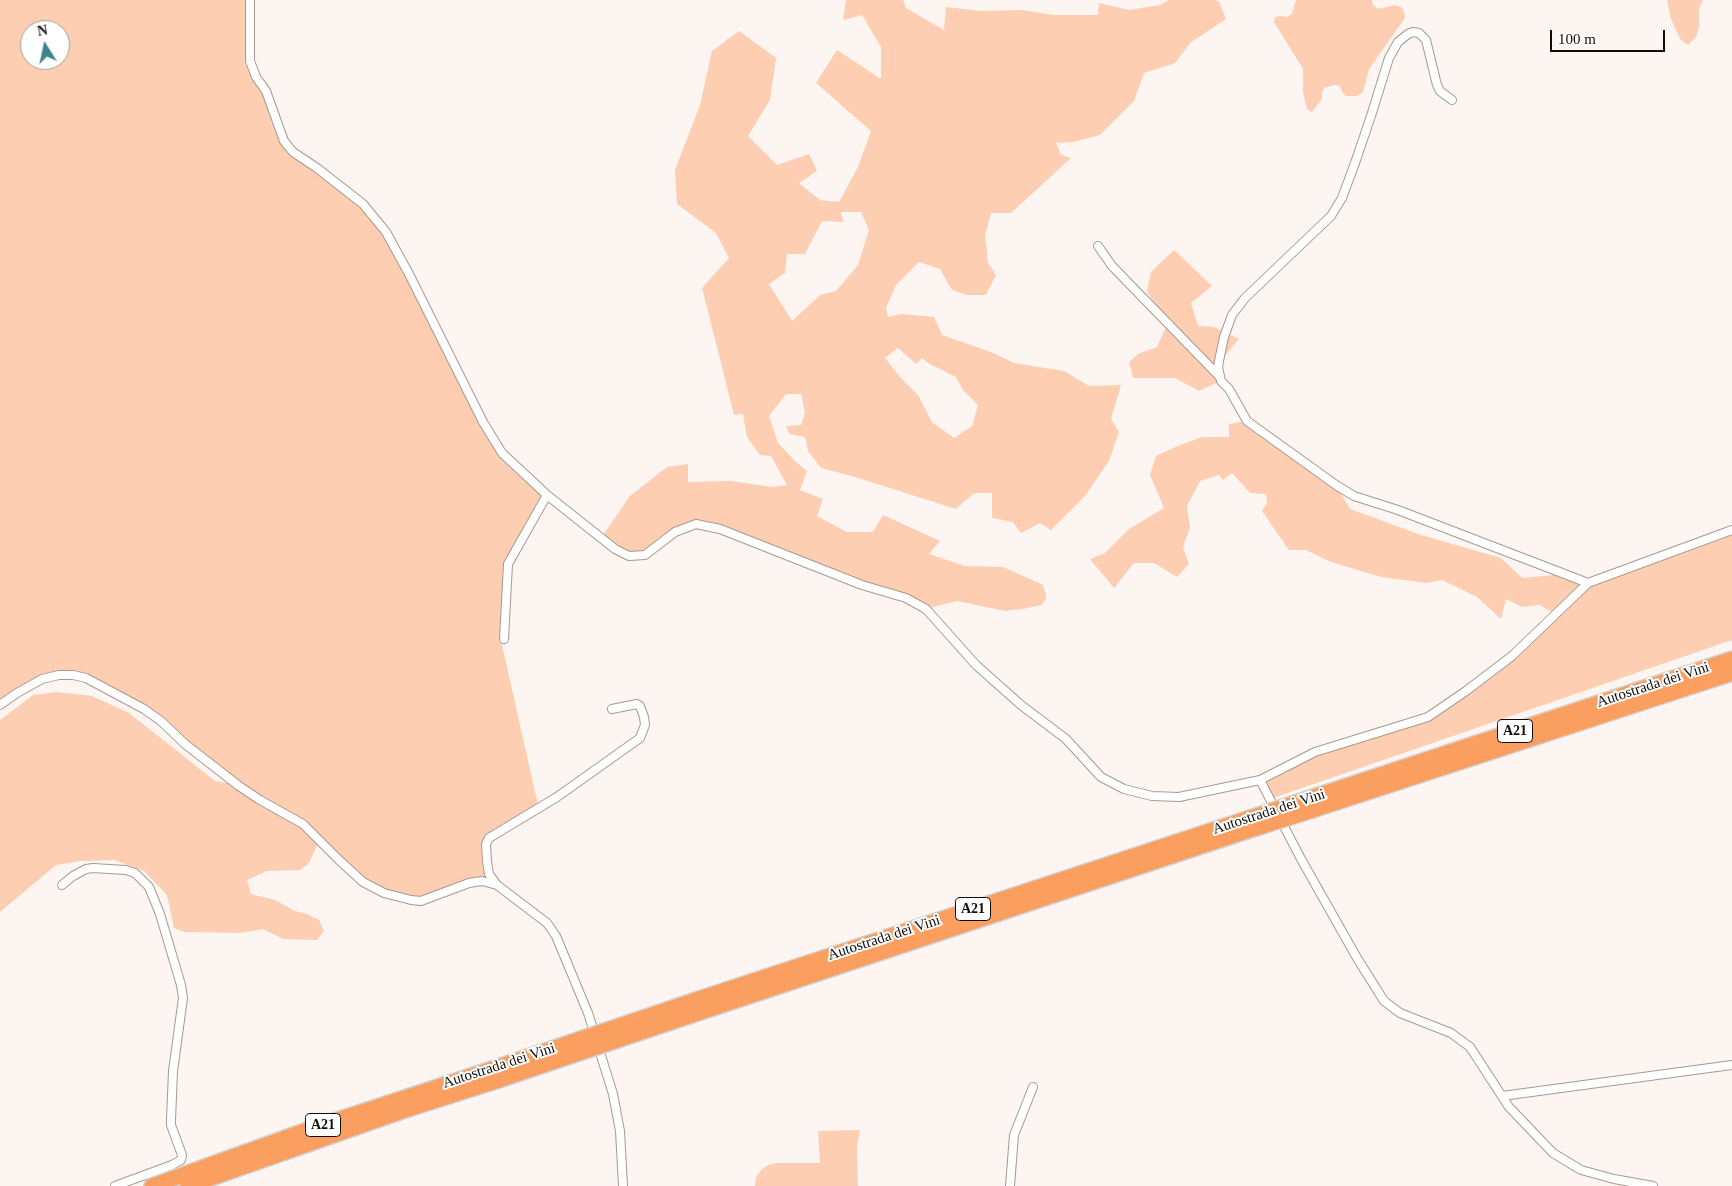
<!DOCTYPE html>
<html>
<head>
<meta charset="utf-8">
<style>
  body { margin:0 }
  #map { position:relative; width:1732px; height:1186px; overflow:hidden; background:#fcf5f1; font-family:Georgia,serif }
  canvas { display:block }
  .north { position:absolute; left:20px; top:20px; width:50px; height:50px; box-sizing:border-box; background:#fff; border:1px solid #a09e9c; border-radius:50%; rotate:350deg; font-size:14px; font-weight:700; line-height:20px; text-align:center; color:#110c08 }
  .north::after { content:''; display:block; margin:auto; width:18px; height:22px; background:#3e868c; clip-path:polygon(50% 0,100% 100%,50% 72%,0 100%) }
  .scale { position:absolute; left:1550px; top:30px; width:115px; height:22px; box-sizing:border-box; border:2px solid #110c08; border-top:0; padding-left:6px; font-size:15px; line-height:18px; white-space:nowrap; color:#110c08; -webkit-text-stroke:4px #fff; paint-order:stroke }
</style>
</head>
<body>
<div id="map">
<canvas width="1732" height="1186"></canvas>
<div class="north">N</div>
<div class="scale">100 m</div>
</div>
<script>
const ctx = document.querySelector('canvas').getContext('2d');
ctx.lineJoin = 'round';
function fillPath(path, color) { ctx.fillStyle = color; ctx.fill(path, 'evenodd'); }
const toPath = rows => new Path2D(rows.map(r => 'M' + r).join(''));
function strokePath(path, color, width, dash) { ctx.strokeStyle = color; ctx.lineWidth = width; ctx.lineCap = dash ? 'butt' : 'round'; ctx.setLineDash(dash || []); ctx.stroke(path); }
function label(font, color, halo, rows, align = 'center') {
  ctx.font = font + ' Georgia,serif'; ctx.lineWidth = 4; ctx.setLineDash([]); ctx.textBaseline = 'middle'; ctx.strokeStyle = halo; ctx.fillStyle = color; for (const [text, x, y, turn = 0] of rows) {
    ctx.save(); ctx.translate(x, y); ctx.rotate((+turn || 0) * Math.PI / 180); ctx.textAlign = isNaN(turn) ? turn : align; if (halo) ctx.strokeText(text, 0, 0); ctx.fillText(text, 0, 0); ctx.restore();
  }
}
const green = toPath([
  [0,0,250,0,250,61,284,141,363,204,386,232,502,453,547,495,508,564,502,645,538,805,484,842,482,856,487,875,482,881,411,900,363,882,319,841,309,863,300,870,267,871,247,880,251,894,275,900,295,911,307,914,319,920,324,931,317,940,283,939,263,929,240,933,184,932,174,928,167,895,144,871,114,860,80,861,56,865,0,912,0,720,33,695,57,692,92,696,129,713,215,781,227,783,230,779,161,721,86,678,42,679,0,705],
  [30,30,60,30,60,60,30,60],
  [846,0,903,0,906,8,944,30,946,7,981,11,1022,10,1053,15,1098,15,1099,3,1129,10,1160,5,1169,0,1215,0,1219,2,1226,19,1190,43,1175,63,1144,73,1134,101,1100,135,1074,142,1056,143,1061,155,1071,158,1011,213,991,213,985,236,988,263,996,275,986,295,967,295,952,290,940,269,919,262,896,285,886,308,888,317,901,314,934,317,942,335,991,352,1014,363,1064,371,1089,386,1121,385,1111,419,1119,432,1109,461,1085,496,1051,530,1040,523,1021,533,1013,522,992,518,992,493,974,493,956,509,855,477,821,468,808,451,805,437,789,434,786,426,801,425,805,413,801,394,786,394,769,416,778,443,796,462,807,471,800,490,823,499,817,516,847,532,873,532,883,515,940,541,929,554,965,566,1003,567,1043,585,1046,595,1045,601,1041,605,1023,609,1005,611,957,601,926,609,696,524,675,532,645,555,629,556,601,538,630,496,667,467,688,464,688,482,731,481,772,487,787,485,771,456,760,455,747,437,743,414,734,415,702,288,729,258,716,233,677,204,675,170,700,105,712,51,739,31,776,58,770,100,748,136,777,165,809,154,817,171,799,183,820,200,839,202,858,167,871,131,816,83,837,50,881,79,881,47,862,15,843,20],
  [841,212,861,212,869,230,858,265,836,291,820,295,792,321,769,284,785,273,787,254,805,254,822,221,843,222],
  [898,348,916,364,922,358,928,363,956,377,963,390,978,405,972,426,954,438,932,422,918,395,900,377,885,358],
  [1296,0,1372,0,1373,5,1378,9,1395,5,1401,7,1404,11,1405,18,1369,69,1363,92,1357,96,1346,96,1342,92,1340,86,1335,85,1330,86,1324,88,1322,93,1322,99,1312,112,1307,109,1303,92,1303,69,1274,22,1275,17,1281,16,1287,17,1292,14],
  [1667,0,1703,0,1699,9,1699,26,1696,37,1688,45,1680,39,1671,19],
  [1174,250,1212,286,1191,303,1198,326,1214,327,1239,339,1217,365,1221,381,1199,391,1175,378,1133,378,1129,362,1138,354,1157,347,1167,325,1147,291,1151,272],
  [1247,421,1336,485,1350,509,1421,535,1501,558,1522,578,1564,574,1588,583,1732,530,1732,640,1270,799,1260,780,1315,752,1428,717,1512,656,1555,614,1540,605,1522,607,1506,599,1501,619,1477,597,1442,580,1427,583,1381,577,1331,562,1306,550,1289,550,1262,511,1267,503,1266,494,1250,493,1232,473,1223,480,1219,475,1200,481,1187,506,1190,528,1183,547,1189,564,1177,577,1154,563,1134,563,1114,588,1090,559,1105,553,1129,529,1164,508,1150,475,1156,456,1180,445,1202,437,1229,437,1229,424],
  [860,1130,857,1146,858,1186,755,1186,756,1177,761,1170,768,1165,778,1163,820,1163,818,1131]
]);
const street = toPath([
  [250,0,250,61,256,77,266,91,284,141,293,152,317,168,363,204,386,232,409,274,483,422,502,453,547,495,615,549,629,556,645,555,675,532,696,524,720,529,862,585,906,598,926,609,976,665,1021,705,1066,739,1101,777,1124,789,1152,796,1179,797,1260,780,1315,752,1428,717,1466,691,1512,656,1588,583,1732,530],
  [1452,100,1440,91,1437,85,1426,40,1419,33,1413,32,1408,34,1398,42,1389,58,1371,116,1355,163,1342,198,1331,216,1245,298,1232,315,1224,337,1219,361,1218,367,1221,381,1229,389,1247,421,1336,485,1354,496,1398,510,1588,583],
  [1098,246,1112,266,1219,376],
  [504,639,508,564,547,495],
  [0,705,17,693,42,679,59,675,73,675,86,678,144,709,161,721,185,744,239,786,260,800,303,824,339,860,363,882,384,893,411,900,421,901,469,883,482,881,497,885,547,923,556,936,588,1013,595,1035],
  [1260,780,1301,859,1357,958,1384,1001,1400,1013,1451,1033,1470,1047,1509,1107,1553,1153,1581,1170,1614,1179,1653,1186],
  [62,885,73,876,86,869,93,868,126,870,135,873,149,887,160,914,181,985,183,998,173,1071,171,1120,171,1125,182,1155,181,1160,172,1165,115,1186],
  [497,885,489,874,487,861,486,844,489,838,557,797,640,738,645,725,644,717,640,706,637,704,612,709],
  [598,1046,613,1094,620,1131,623,1186],
  [1502,1096,1732,1065],
  [1010,1186,1014,1135,1033,1087]
]);
const highway = toPath([
  [1298,802,1732,659],
  [1303,813,1732,673],
  [693,1001,1253,817],
  [698,1013,1256,828],
  [152,1186,313,1128,495,1068],
  [188,1186,408,1109,499,1080]
]);
const highwayBridge = toPath([
  [1253,817,1298,802],
  [1256,828,1303,813],
  [495,1068,693,1001],
  [499,1080,698,1013]
]);
const shields = [
  [1515,731,35],
  [973,909,35],
  [323,1125,35]
];
const shieldNames = [
  ["A21",1515,731],
  ["A21",973,909],
  ["A21",323,1125]
];
const streetNames = [
  ["Autostrada dei Vini",1653,685,-18],
  ["Autostrada dei Vini",1269,812,-18],
  ["Autostrada dei Vini",884,938,-18],
  ["Autostrada dei Vini",499,1066,-18]
];
fillPath(green, '#fdceb1');
strokePath(street, '#a9998f', 10);
strokePath(highway, '#d4d3d3', 18);
strokePath(street, '#fff', 8);
strokePath(highway, '#fb9f60', 15);
strokePath(highwayBridge, '#d4d3d3', 18, []);
strokePath(highwayBridge, '#fb9f60', 15);
for (const [x, y, w] of shields) { const box = new Path2D(); box.roundRect(x - w / 2, y - 11.5, w, 23, 4); ctx.fillStyle = '#fff'; ctx.fill(box); strokePath(box, '#110c08', 1); }
label('bold 14px', '#110c08', null, shieldNames);
label('15px', '#110c08', '#fff', streetNames);
</script>
</body>
</html>
